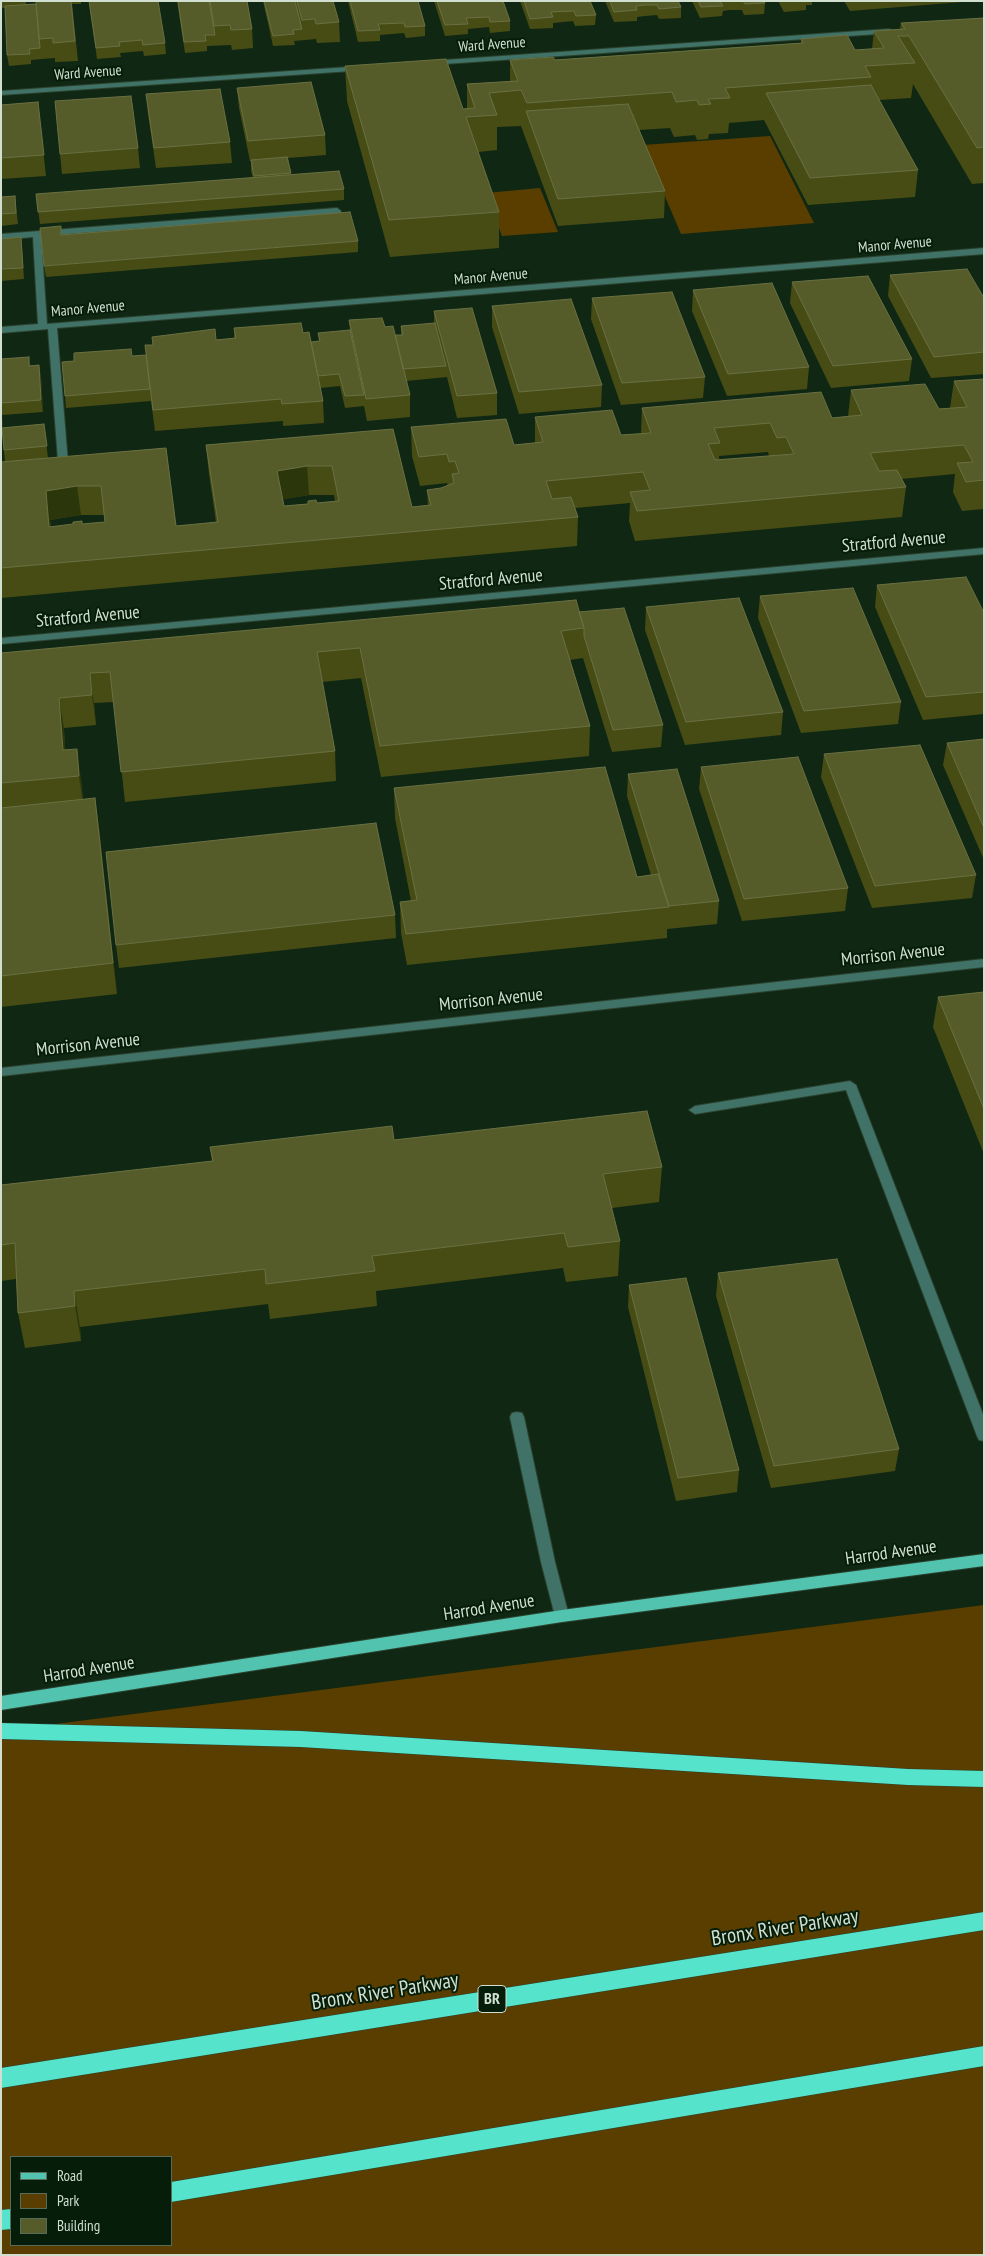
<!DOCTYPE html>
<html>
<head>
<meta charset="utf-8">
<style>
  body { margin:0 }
  #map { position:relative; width:985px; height:2256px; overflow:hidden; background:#102813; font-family:"PT Sans Narrow",sans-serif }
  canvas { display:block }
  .frame { position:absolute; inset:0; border:2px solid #d1dfd1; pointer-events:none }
  .legend { position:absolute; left:10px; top:2156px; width:162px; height:90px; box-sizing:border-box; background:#061e09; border:1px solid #576b59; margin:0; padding:6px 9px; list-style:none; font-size:15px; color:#d1dfd1 }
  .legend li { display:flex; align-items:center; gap:10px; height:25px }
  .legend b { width:25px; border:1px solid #576b59 }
</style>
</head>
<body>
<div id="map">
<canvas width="985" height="2256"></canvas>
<div class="frame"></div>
<ul class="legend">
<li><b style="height:6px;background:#52c3af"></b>Road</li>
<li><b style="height:14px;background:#5a3e00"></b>Park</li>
<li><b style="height:14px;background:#565c29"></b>Building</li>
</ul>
</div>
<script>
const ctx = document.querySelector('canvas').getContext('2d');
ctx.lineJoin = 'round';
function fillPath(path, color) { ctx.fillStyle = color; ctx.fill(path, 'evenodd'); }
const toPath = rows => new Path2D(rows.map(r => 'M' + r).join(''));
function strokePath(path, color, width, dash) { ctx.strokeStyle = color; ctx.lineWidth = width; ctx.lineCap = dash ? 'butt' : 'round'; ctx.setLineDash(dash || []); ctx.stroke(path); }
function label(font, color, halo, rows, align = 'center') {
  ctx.font = font + ' "PT Sans Narrow",sans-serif'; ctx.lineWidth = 4; ctx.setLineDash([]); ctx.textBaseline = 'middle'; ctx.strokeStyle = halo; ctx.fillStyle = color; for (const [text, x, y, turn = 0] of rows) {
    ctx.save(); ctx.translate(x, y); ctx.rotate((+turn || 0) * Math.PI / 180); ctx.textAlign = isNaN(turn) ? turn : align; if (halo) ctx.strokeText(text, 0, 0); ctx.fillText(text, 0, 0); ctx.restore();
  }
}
const green = toPath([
  [770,136,814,223,681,234,643,145],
  [540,188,558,232,502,236,486,193],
  [984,1605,984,2255,1,2255,1,1731],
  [11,2157,171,2157,171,2245,11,2245]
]);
const minor = toPath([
  [889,29,893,31,892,33,430,65,426,63,430,61,889,29],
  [363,66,367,68,366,70,1,95,1,91,363,66],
  [337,208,341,211,340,213,41,236,47,324,984,248,984,254,57,328,68,463,63,466,50,466,50,462,58,461,48,329,1,333,1,327,38,324,33,237,1,240,1,234,337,208],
  [984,548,984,554,1,644,1,638,984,548],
  [984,959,984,967,1,1076,1,1068,984,959],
  [850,1081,856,1085,984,1417,984,1441,979,1440,977,1436,846,1090,695,1114,689,1110,695,1106,850,1081],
  [517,1412,522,1413,524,1417,555,1562,569,1616,567,1620,562,1622,557,1620,555,1616,541,1562,510,1417,512,1413,517,1412]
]);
const major = toPath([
  [984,1554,984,1566,562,1622,1,1710,1,1696,562,1610,984,1554]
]);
const highway = toPath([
  [1,1723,301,1731,908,1769,984,1771,984,1787,908,1785,301,1747,1,1739,1,1723],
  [984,1912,984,1930,1,2088,1,2068,984,1912],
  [984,2046,984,2066,171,2202,171,2182,984,2046],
  [11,2209,11,2229,1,2230,1,2210,11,2209]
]);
const wall = toPath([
  [1,1,26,1,26,4,36,4,36,1,81,1,81,4,72,4,78,61,55,62,55,58,42,59,42,58,42,59,31,60,31,64,9,66,7,55,5,8,1,8],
  [89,1,165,43,166,54,144,56,143,51,120,53,121,57,97,59],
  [177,1,247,1,252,29,253,48,232,50,231,45,207,46,207,51,185,53],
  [263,1,333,1,339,22,340,42,317,43,316,39,294,41,295,45,273,46],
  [348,1,418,1,425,26,425,36,406,38,404,33,380,35,380,41,358,42],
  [434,1,503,1,510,21,510,31,490,33,489,27,468,29,468,34,445,36],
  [520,1,590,1,596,15,595,25,575,26,573,21,553,23,553,28,530,29],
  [605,1,678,1,681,7,681,18,659,19,657,15,645,16,637,17,637,21,614,22],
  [692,1,764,1,765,3,764,14,744,15,742,10,729,10,723,11,722,16,700,18],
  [778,1,812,1,812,5,806,5,806,10,784,12],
  [844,1,975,1,850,11],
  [984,18,984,183,972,184,913,84,911,98,879,100,918,170,915,197,808,205,764,120,729,123,728,133,709,134,708,139,697,140,695,135,674,137,670,128,639,130,665,191,664,218,558,226,521,126,497,127,497,150,478,152,499,212,499,248,390,257,347,101,345,66,463,109,467,109,467,84,510,81,510,60,555,60,801,43,801,39,855,50,872,49,874,31,900,29,901,23],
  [237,88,325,135,326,155,288,158,291,175,344,189,344,200,40,224,36,194,253,178,251,171,251,161,250,161,239,108],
  [146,94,230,142,232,163,156,168,148,114],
  [38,102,46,176,1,179,1,105],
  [138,148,140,168,62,174,60,154],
  [15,196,18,224,1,226,1,197],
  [1,239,22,249,24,279,1,281],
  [358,241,358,252,46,277,44,266],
  [890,275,984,298,984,374,931,378,888,296],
  [792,282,912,359,909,381,831,388,790,303],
  [693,290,809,367,807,389,727,396,692,311],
  [592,298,705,377,703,398,621,405,591,319],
  [492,306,602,385,601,407,519,414,492,327],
  [434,311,497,393,497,415,457,418,447,377,406,381,410,395,410,417,367,421,364,406,345,408,340,386,320,388,323,401,324,423,283,426,283,421,155,431,151,401,66,408,65,396,132,356,146,355,216,340,234,338,234,328,303,333,311,342,319,342,318,333,350,330,349,320,385,327,395,335,401,335,401,326,434,323],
  [29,357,30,366,39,365,41,377,43,412,2,415,3,428,44,424,48,458,166,448,176,526,216,522,209,474,206,445,393,429,412,507,428,506,427,490,441,488,448,486,447,483,420,486,412,456,411,427,514,445,535,443,535,417,621,435,641,434,642,408,832,418,848,416,851,390,939,409,950,408,954,381,984,379,984,509,962,511,953,492,955,474,901,479,906,487,902,517,635,541,629,521,630,503,575,508,578,517,577,546,1,598,1,462,5,462,2,431,1,432,1,359],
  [768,452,769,456,719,460,719,456],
  [309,495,334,495,335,501,284,506,283,499],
  [81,515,105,515,105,522,51,527,50,520],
  [877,585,984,613,984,714,923,720,875,607],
  [760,596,901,702,898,724,801,733,758,618],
  [646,607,783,712,781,735,685,745,645,630],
  [579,612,663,725,661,747,612,752,583,658,570,660,590,726,589,756,381,777,361,678,322,682,335,751,336,781,125,802,114,702,94,703,96,725,64,728,65,750,81,779,83,799,95,798,99,828,117,994,1,1007,1,653],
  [984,739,984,860,943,765,947,743],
  [824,754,976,875,972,898,872,908,821,777],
  [701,767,848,888,845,911,742,921,699,789],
  [628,774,719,901,717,924,667,929,667,938,407,965,401,933,400,902,411,901,395,818,394,788,637,877,651,875,627,796],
  [395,915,396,938,119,968,116,945],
  [984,992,984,1154,933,1027,938,997],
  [394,1140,662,1167,659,1202,612,1208,620,1241,618,1276,566,1282,563,1268,376,1291,377,1306,270,1319,268,1304,80,1327,81,1341,25,1348,18,1313,16,1279,1,1281,1,1185,212,1161,210,1147],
  [718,1273,899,1449,895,1471,771,1488,716,1296],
  [629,1285,739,1470,737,1492,676,1501,628,1307]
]);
const shadedWall = toPath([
  [39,365,41,377,43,412,41,400],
  [1,412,2,415,3,431,1,422],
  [307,466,309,495,279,500,277,471],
  [77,486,81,515,50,520,53,556,49,527,46,491],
  [90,673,94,703,96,725,92,695],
  [59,698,64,728,67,780,63,750],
  [77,749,81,779,83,806,79,776],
  [95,798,99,828,117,994,113,963],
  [74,1291,80,1327,81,1341,75,1306]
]);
const building = toPath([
  [36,1,71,1,75,41,53,43,53,38,39,39,36,1],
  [89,1,158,1,165,43,143,45,142,40,119,42,120,46,96,48,89,1],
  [178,1,209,1,215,35,205,35,206,41,184,42,178,1],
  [210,1,247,1,252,29,231,30,230,25,214,26,210,1],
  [264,1,295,1,302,29,293,30,294,34,273,36,264,1],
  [297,1,333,1,339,22,316,24,315,19,302,20,297,1],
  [350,1,418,1,425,26,405,27,404,23,378,24,380,30,358,31,350,1],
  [437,1,503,1,510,21,490,22,489,17,466,18,468,24,445,25,437,1],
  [524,1,590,1,596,15,576,16,574,11,551,12,553,17,530,19,524,1],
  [610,1,678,1,681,7,659,9,657,5,645,5,636,6,637,10,614,12,610,1],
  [698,1,720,1,723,6,701,7,698,1],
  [743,1,764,1,765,3,745,4,743,1],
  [36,4,40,48,29,49,30,54,7,55,5,6,36,4],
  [984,18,984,147,977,148,909,36,898,36,915,63,865,66,871,77,725,88,730,98,708,99,711,104,699,105,697,100,676,102,672,92,527,103,521,90,489,93,497,115,466,117,499,212,389,220,345,66,446,59,463,109,475,108,467,84,518,81,510,60,553,57,555,60,803,43,801,39,847,35,855,50,884,48,874,31,905,29,901,23,984,18],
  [311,82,325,135,248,141,237,88,311,82],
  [871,85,918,170,810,178,766,93,871,85],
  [220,89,230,142,154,148,146,94,220,89],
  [131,96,138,148,60,154,55,101,131,96],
  [38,102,44,155,1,158,1,105,38,102],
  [628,104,665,191,558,199,526,111,628,104],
  [287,157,291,173,254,176,251,160,287,157],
  [339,171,344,189,38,212,36,194,339,171],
  [15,196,16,213,1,214,1,197,15,196],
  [350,212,358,241,44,266,40,228,61,226,61,235,350,212],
  [21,237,23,268,1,269,1,239,21,237],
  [967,269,984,298,984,352,934,357,890,275,967,269],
  [868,276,912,359,833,366,792,282,868,276],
  [772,283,809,367,728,374,693,290,772,283],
  [672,292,705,377,622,383,592,298,672,292],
  [571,299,602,385,519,392,492,306,571,299],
  [472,308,497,393,457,396,434,311,472,308],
  [382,318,385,327,393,326,410,395,366,399,349,320,382,318],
  [301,323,303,333,309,332,323,401,282,404,281,399,153,410,145,345,153,345,152,337,215,329,216,340,236,338,234,328,301,323],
  [435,323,446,366,403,369,395,335,403,335,401,326,435,323],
  [350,330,364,395,345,396,339,374,318,376,311,342,320,341,318,333,350,330],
  [131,349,132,356,146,355,150,389,65,396,62,362,74,361,74,353,131,349],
  [29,357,29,366,39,365,41,400,1,403,1,359,29,357],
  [984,379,984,480,966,482,957,463,973,462,964,445,870,453,879,471,897,470,906,487,637,511,630,492,650,490,643,472,546,481,552,499,571,497,578,517,1,568,1,462,166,448,176,526,218,522,206,445,393,429,412,507,431,505,427,490,441,488,454,483,452,474,459,473,455,461,449,462,447,454,419,457,411,427,506,419,514,445,543,442,535,417,612,410,621,435,651,433,642,408,821,392,832,418,862,415,851,390,925,384,939,409,967,407,954,381,984,379],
  [770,423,777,438,786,437,794,454,715,460,708,444,720,443,714,428,770,423],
  [307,466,332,466,339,501,317,503,316,500,308,501,308,504,284,506,277,471,307,466],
  [77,486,101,486,105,522,82,524,82,521,73,522,73,524,49,527,46,491,77,486],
  [44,424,47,446,4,450,2,428,44,424],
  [966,577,984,613,984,692,926,697,877,585,966,577],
  [853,588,901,702,804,711,760,596,853,588],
  [739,598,783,712,686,722,646,607,739,598],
  [576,600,584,628,561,631,590,726,380,746,360,648,317,652,335,751,121,772,110,672,90,673,92,695,59,698,63,750,77,749,79,776,1,783,1,653,576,600],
  [624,608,663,725,613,730,584,636,584,628,579,612,624,608],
  [984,739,984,828,947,743,984,739],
  [920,745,976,875,875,886,824,754,920,745],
  [798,757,848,888,744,899,701,767,798,757],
  [605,767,637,877,658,874,669,907,406,934,400,902,417,900,394,788,605,767],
  [677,769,719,901,669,906,628,774,677,769],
  [95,798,113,963,1,976,1,808,95,798],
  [376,823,395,915,116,945,106,852,376,823],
  [984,992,984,1109,938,997,984,992],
  [647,1111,662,1167,603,1174,620,1241,568,1247,564,1233,372,1256,375,1271,266,1284,265,1269,74,1291,75,1306,18,1313,15,1243,1,1245,1,1185,213,1161,210,1147,392,1126,394,1140,647,1111],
  [837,1259,899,1449,774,1466,718,1273,837,1259],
  [686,1278,739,1470,678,1478,629,1285,686,1278]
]);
const farStreetnames = [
  ["Ward Avenue",492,45,-4],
  ["Ward Avenue",88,73,-4],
  ["Manor Avenue",895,245,-5],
  ["Manor Avenue",491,277,-5],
  ["Manor Avenue",88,309,-5]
];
const shields = [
  [492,1999,28]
];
const shieldNames = [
  ["BR",492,1999]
];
const streetNames = [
  ["Stratford Avenue",894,542,-5],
  ["Stratford Avenue",491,580,-5],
  ["Stratford Avenue",88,617,-5],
  ["Morrison Avenue",893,955,-6],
  ["Morrison Avenue",491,1000,-6],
  ["Morrison Avenue",88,1045,-6],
  ["Harrod Avenue",891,1553,-8],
  ["Harrod Avenue",489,1608,-9],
  ["Harrod Avenue",89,1670,-9]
];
const nearStreetnames = [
  ["Bronx River Parkway",785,1928,-9],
  ["Bronx River Parkway",385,1992,-9]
];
fillPath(green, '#5a3e00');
strokePath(minor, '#2b422e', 2);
strokePath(major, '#2b422e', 2);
strokePath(highway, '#2b422e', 1);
fillPath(minor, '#407268');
fillPath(major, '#52c3af');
fillPath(highway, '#56e3cb');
fillPath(wall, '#474c14');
fillPath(shadedWall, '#2b370b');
fillPath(building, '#565c29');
strokePath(building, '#697043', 1);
label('15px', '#d1dfd1', '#061e09', farStreetnames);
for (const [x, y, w] of shields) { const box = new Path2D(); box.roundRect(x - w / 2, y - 13.5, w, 27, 4); ctx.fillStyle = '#061e09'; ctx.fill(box); strokePath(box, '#d1dfd1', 1); }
label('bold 16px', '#d1dfd1', null, shieldNames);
label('18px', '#d1dfd1', '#061e09', streetNames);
label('21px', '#d1dfd1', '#061e09', nearStreetnames);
</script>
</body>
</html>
